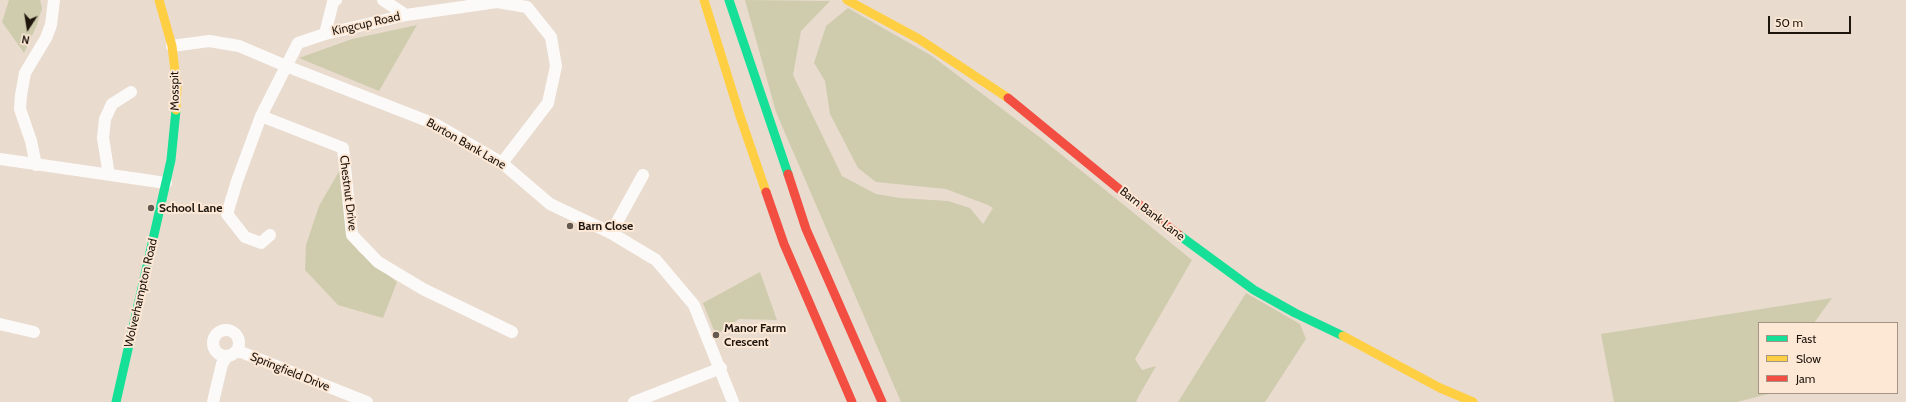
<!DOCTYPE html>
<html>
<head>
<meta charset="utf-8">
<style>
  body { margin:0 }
  #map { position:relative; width:1906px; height:402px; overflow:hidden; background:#e9dbce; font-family:Cabin,sans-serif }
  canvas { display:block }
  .legend { position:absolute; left:1758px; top:322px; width:140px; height:72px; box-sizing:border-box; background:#fde8d6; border:1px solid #a49486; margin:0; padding:5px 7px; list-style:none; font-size:12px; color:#1e150d }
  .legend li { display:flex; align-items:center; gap:8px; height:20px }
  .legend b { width:20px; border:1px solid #a49486 }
  .north { position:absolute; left:8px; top:8px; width:40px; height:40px; -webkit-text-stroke:3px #fde8d6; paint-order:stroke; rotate:192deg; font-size:11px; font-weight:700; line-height:16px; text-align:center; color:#1e150d }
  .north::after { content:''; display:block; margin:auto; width:14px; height:18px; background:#1e150d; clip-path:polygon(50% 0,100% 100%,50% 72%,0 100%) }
  .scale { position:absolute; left:1768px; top:16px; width:83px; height:18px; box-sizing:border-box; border:2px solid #1e150d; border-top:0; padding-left:5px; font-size:12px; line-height:14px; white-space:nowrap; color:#1e150d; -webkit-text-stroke:3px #fde8d6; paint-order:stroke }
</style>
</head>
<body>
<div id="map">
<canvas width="1906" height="402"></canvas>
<ul class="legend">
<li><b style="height:5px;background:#16e098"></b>Fast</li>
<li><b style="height:5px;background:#ffcf43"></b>Slow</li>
<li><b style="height:5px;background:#f24e42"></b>Jam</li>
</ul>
<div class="north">N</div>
<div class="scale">50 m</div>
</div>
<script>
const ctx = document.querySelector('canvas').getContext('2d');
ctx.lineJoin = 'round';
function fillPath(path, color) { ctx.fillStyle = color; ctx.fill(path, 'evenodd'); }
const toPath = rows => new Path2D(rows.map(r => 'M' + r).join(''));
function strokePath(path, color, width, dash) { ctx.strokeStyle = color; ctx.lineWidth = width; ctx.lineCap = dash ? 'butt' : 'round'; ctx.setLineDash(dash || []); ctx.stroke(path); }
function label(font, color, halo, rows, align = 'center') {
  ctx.font = font + ' Cabin,sans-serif'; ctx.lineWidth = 4; ctx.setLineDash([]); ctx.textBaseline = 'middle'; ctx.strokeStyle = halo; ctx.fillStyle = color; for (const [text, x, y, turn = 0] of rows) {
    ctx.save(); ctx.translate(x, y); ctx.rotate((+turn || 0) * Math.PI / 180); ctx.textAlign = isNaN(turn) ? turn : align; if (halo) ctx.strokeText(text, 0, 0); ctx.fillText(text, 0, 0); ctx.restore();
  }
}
const green = toPath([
  [9,0,40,0,42,8,37,25,24,53,2,22],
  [745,0,830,1,801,31,793,75,842,176,876,194,900,198,948,201,970,208,983,224,993,208,988,205,946,189,876,182,858,168,830,114,825,81,814,63,826,26,848,8,932,56,1042,139,1192,260,1135,359,1142,370,1156,366,1136,401,1138,402,901,402,776,112],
  [417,25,379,91,299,58,352,39],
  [341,168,352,235,358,251,397,282,383,318,338,305,305,270,306,245,319,206],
  [760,272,777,320,739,319,716,335,703,303],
  [1246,293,1300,324,1306,339,1265,402,1178,402],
  [1832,298,1814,323,1759,323,1759,393,1772,393,1737,402,1614,402,1601,334]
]);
const street = toPath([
  [383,0,406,15],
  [325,34,333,2,336,0],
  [172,46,209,41,239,46,286,66,435,124,502,163,550,204,611,233,656,260,694,305,733,402],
  [261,116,343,148,352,235,378,262,423,289,512,332],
  [0,159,166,183],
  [36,165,31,141,20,109,21,95,25,73,46,38,51,25,54,0],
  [109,175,103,138,105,119,112,104,131,92],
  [611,233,643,175],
  [270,235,261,243,245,237,227,214,237,181,261,116,298,43,325,34,406,15,497,2,527,7,551,37,556,66,548,103,502,163],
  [0,324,34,332],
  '213 343a13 13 0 1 1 26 0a13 13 0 1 1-26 0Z',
  [235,352,241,352,367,402],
  [213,402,222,364,227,356],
  [634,402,721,368]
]);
const fast = toPath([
  [729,0,788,174],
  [1179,235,1254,290,1295,313,1343,336],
  [116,402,171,160,176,110]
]);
const slow = toPath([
  [159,0,172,46,177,88,176,110],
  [704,0,740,116,766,192],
  [847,0,919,39,1008,98],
  [1343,336,1440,388,1473,402]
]);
const jam = toPath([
  [1008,98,1119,189,1179,235],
  [788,174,806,229,882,402],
  [766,192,784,244,852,402]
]);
const markers = [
  [151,208,4,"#655a51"],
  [570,226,4,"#655a51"],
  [716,335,4,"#655a51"]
];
const streetNames = [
  ["Kingcup Road",366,24,-13],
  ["Mosspit",175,91,-91],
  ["Burton Bank Lane",466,144,30],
  ["Chestnut Drive",348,193,83],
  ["Barn Bank Lane",1152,214,38],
  ["Wolverhampton Road",141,293,-77],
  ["Springfield Drive",290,372,22]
];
const poiNames = [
  ["School Lane",159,208],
  ["Barn Close",578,226],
  ["Manor Farm",724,328],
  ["Crescent",724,342]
];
fillPath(green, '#cfccae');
strokePath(street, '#fcfaf8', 12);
strokePath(fast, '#16e098', 9);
strokePath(slow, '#ffcf43', 9);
strokePath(jam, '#f24e42', 9);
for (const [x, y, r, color] of markers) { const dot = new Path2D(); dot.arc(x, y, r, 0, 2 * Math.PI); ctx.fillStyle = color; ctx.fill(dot); strokePath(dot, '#fde8d6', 1.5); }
label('12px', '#1e150d', '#fde8d6', streetNames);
label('bold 12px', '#1e150d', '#fde8d6', poiNames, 'left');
</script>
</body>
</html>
